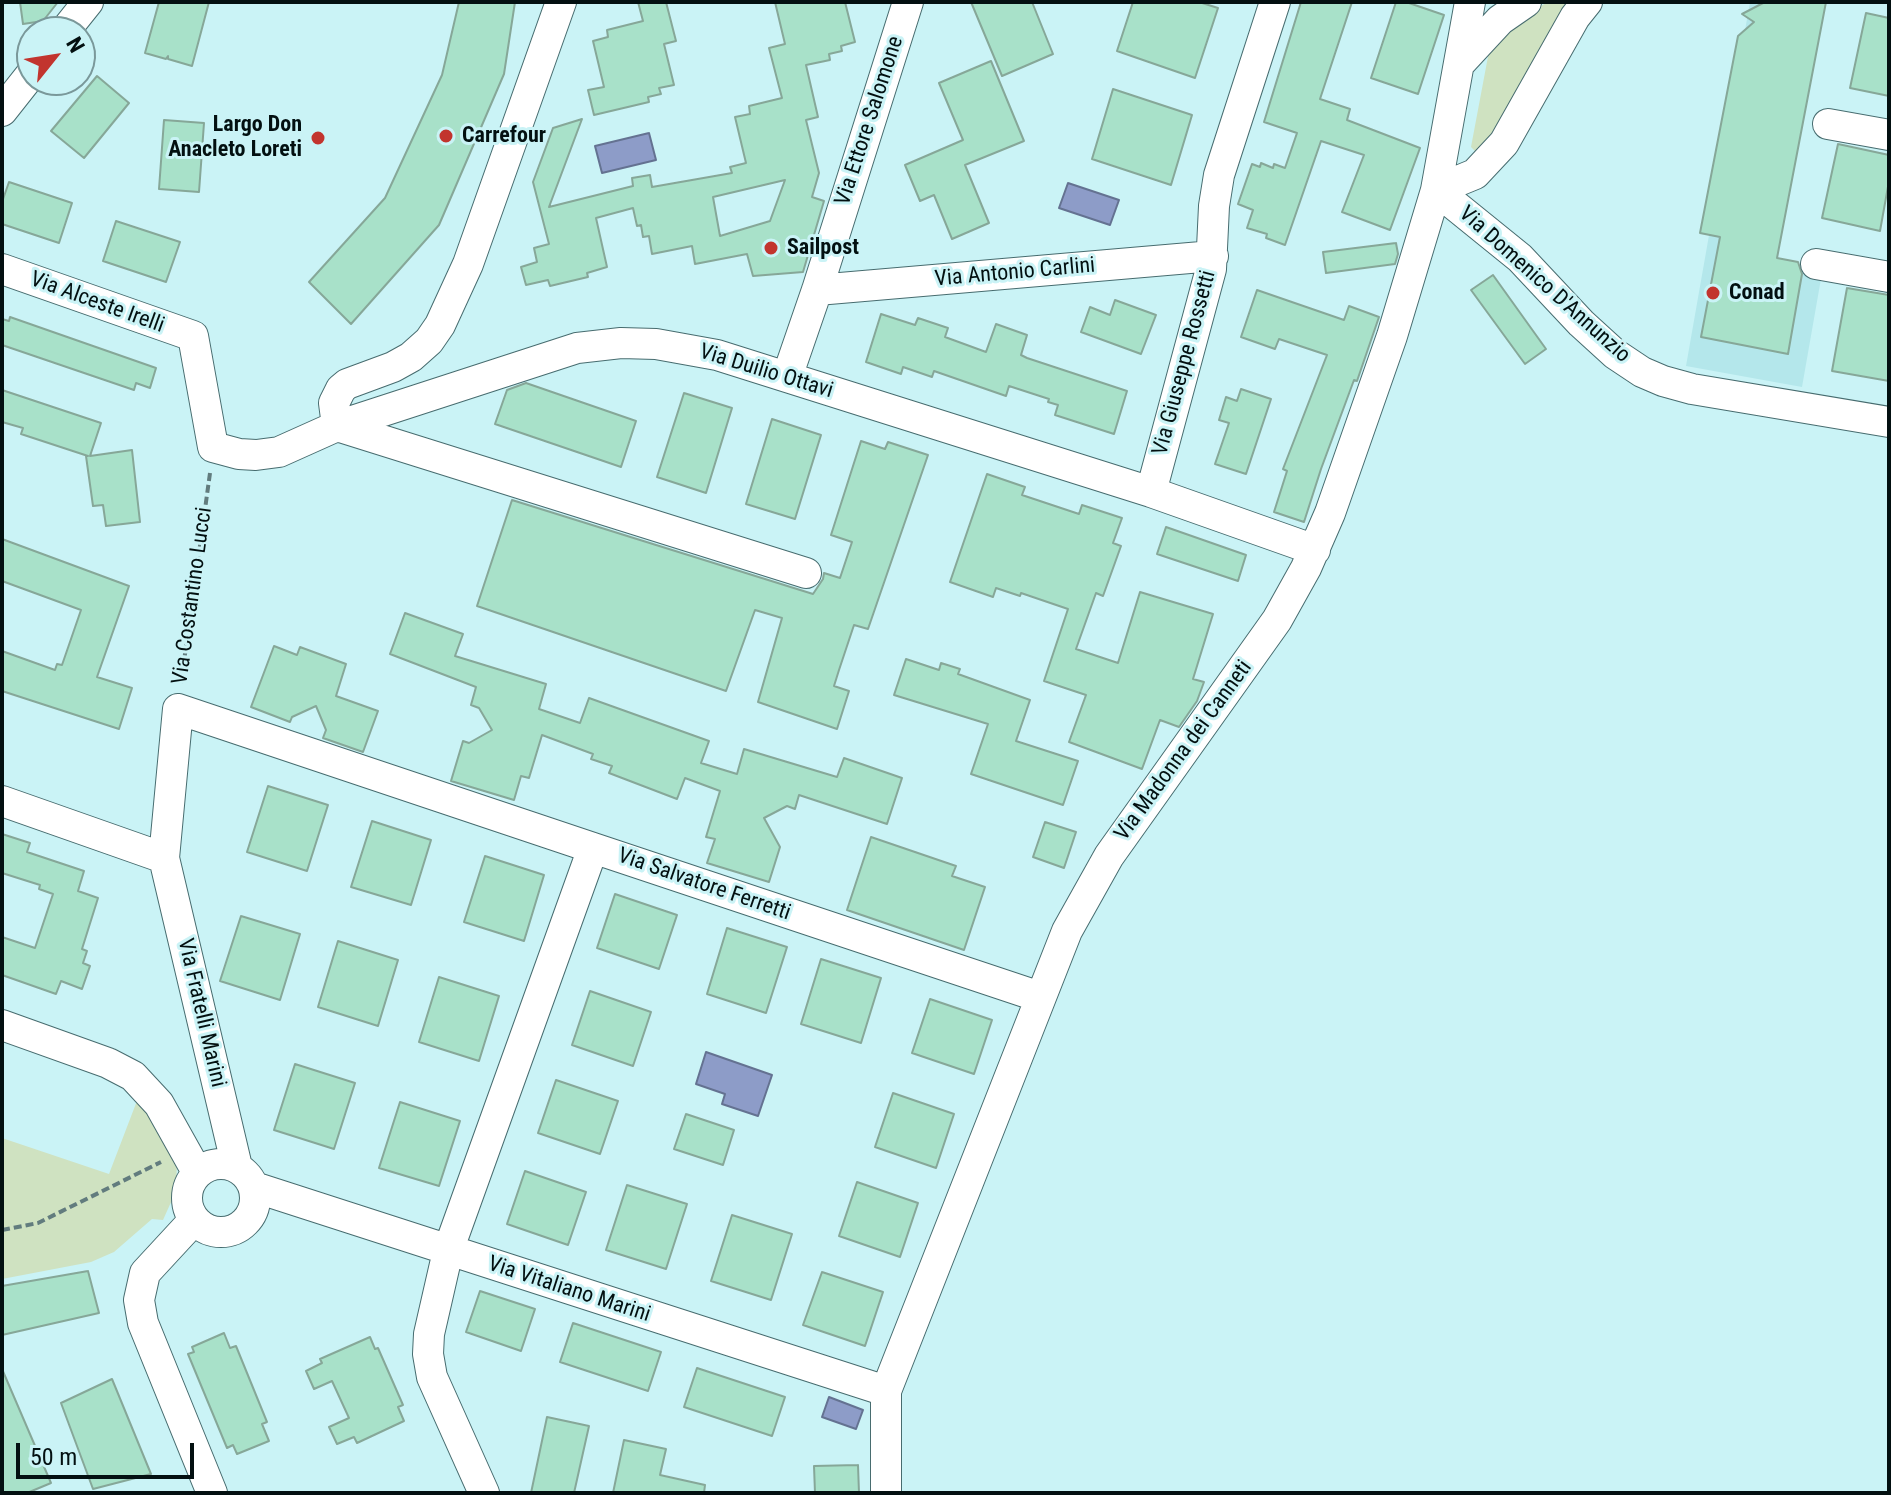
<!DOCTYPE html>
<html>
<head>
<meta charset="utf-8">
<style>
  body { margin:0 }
  #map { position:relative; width:1891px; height:1495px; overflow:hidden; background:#caf3f6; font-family:"Roboto Condensed",sans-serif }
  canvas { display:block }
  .frame { position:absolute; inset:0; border:4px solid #031011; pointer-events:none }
  .north { position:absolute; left:16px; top:16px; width:80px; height:80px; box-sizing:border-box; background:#caf3f6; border:2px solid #7a989a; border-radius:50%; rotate:60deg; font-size:22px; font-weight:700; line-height:32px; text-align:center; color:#031011 }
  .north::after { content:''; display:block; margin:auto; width:28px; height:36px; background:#c2342e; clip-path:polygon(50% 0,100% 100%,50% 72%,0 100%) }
  .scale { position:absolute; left:16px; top:1443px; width:178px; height:36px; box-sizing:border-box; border:4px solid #031011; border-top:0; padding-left:10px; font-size:24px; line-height:28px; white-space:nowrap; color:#031011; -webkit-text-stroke:6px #caf3f6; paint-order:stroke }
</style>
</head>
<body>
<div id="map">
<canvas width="1891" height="1495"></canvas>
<div class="frame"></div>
<div class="north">N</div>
<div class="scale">50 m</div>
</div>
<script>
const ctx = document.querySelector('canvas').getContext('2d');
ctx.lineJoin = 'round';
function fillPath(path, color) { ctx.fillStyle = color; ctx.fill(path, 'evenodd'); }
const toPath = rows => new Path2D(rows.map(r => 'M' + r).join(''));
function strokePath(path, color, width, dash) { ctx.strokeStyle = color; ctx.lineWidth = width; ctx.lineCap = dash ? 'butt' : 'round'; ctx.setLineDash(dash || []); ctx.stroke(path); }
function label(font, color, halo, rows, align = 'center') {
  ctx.font = font + ' "Roboto Condensed",sans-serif'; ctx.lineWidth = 6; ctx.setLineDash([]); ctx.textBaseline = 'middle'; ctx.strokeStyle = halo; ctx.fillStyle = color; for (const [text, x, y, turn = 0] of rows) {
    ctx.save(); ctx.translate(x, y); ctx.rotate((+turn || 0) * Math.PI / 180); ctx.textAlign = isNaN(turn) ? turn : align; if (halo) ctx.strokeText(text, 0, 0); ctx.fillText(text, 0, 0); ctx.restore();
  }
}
const built = toPath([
  [1750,2,1820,2,1775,264,1822,273,1802,387,1686,366]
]);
const green = toPath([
  [1548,2,1578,2,1485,150,1476,152,1471,147,1490,46,1503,28],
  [140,1093,177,1162,176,1191,163,1220,152,1219,114,1252,91,1262,2,1279,2,1138,109,1174]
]);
const water = toPath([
  [649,133,656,160,602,173,595,146,649,133],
  [1068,183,1119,200,1110,225,1059,208,1068,183],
  [706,1052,772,1075,758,1116,722,1104,725,1094,696,1084,706,1052],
  [829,1397,863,1410,856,1429,822,1417,829,1397]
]);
const building = toPath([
  [20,2,58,2,43,21,23,24,20,2],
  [159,2,209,2,192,66,168,59,168,56,166,59,145,53,159,2],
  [459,2,515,2,504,74,439,225,351,324,309,282,385,198,442,75,459,2],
  [638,2,666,2,676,41,664,44,674,85,659,88,661,94,648,97,649,102,594,115,588,90,604,87,593,41,608,37,607,30,643,21,638,2],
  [775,2,845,2,855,42,841,46,842,51,829,54,830,60,806,65,818,117,806,120,819,173,812,197,824,201,803,272,753,276,747,254,695,264,692,246,652,254,649,236,643,237,641,225,637,226,633,208,596,218,607,267,587,273,588,277,550,286,548,280,526,285,521,267,537,262,534,248,549,244,533,182,553,128,582,119,549,207,633,186,632,178,650,175,652,187,732,173,730,167,746,163,735,117,750,114,749,106,782,98,769,48,785,44,775,2],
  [785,180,770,221,720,236,713,197,785,180],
  [971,2,1032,2,1053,54,1002,76,971,2],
  [1133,2,1199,2,1218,8,1195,78,1117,51,1133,2],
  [1301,2,1352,2,1320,99,1350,109,1347,120,1420,148,1390,230,1342,212,1364,155,1321,141,1285,245,1266,238,1267,234,1247,228,1253,210,1238,204,1252,164,1260,167,1261,163,1273,168,1274,164,1285,168,1297,133,1264,122,1301,2],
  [1396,2,1406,2,1444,15,1418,94,1371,78,1396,2],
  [1765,2,1826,2,1777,258,1798,262,1802,274,1788,354,1701,337,1720,237,1700,233,1738,36,1754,22,1742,14,1765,2],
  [1866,13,1889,18,1889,96,1850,88,1866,13],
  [991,61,1024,141,965,165,989,223,952,239,934,195,920,201,905,165,963,140,939,83,991,61],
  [97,76,129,103,84,158,51,131,97,76],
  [1113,89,1192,115,1171,185,1092,159,1113,89],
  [164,120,204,123,199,192,159,189,164,120],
  [1838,144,1889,155,1889,181,1880,231,1822,218,1838,144],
  [9,182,72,203,59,243,2,224,2,202,9,182],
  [116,221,180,242,166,282,103,261,116,221],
  [1396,243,1398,254,1395,264,1326,273,1323,252,1396,243],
  [1493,275,1546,349,1525,364,1471,290,1493,275],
  [1847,288,1889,295,1889,381,1832,371,1847,288],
  [1257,290,1344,320,1349,306,1379,317,1357,381,1354,380,1321,469,1304,522,1274,512,1287,471,1283,469,1327,355,1279,339,1275,349,1241,337,1257,290],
  [1115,300,1156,315,1141,354,1081,332,1090,307,1110,315,1115,300],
  [881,314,915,325,918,318,948,328,945,337,986,352,996,324,1027,335,1021,355,1027,358,1127,391,1114,434,1055,415,1058,405,1048,402,1049,399,1009,386,1006,396,934,371,932,377,903,367,901,374,866,362,881,314],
  [10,317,156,368,150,388,136,383,134,390,2,345,2,319,9,321,10,317],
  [526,383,636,421,621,467,495,424,507,390,526,383],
  [1241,389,1271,399,1246,474,1215,464,1229,423,1219,420,1226,397,1237,401,1241,389],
  [2,390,101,423,90,456,132,450,140,522,106,526,103,505,93,506,86,456,88,456,21,434,23,428,2,422,2,390],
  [684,393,732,408,706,493,657,477,684,393],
  [772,419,821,435,795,519,746,504,772,419],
  [861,441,885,449,888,442,928,455,868,629,854,625,839,670,834,686,849,691,837,729,758,702,782,618,755,610,726,691,477,606,512,500,813,594,823,579,824,573,840,578,852,542,831,535,861,441],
  [987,474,1025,487,1022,495,1079,514,1082,505,1122,518,1113,543,1121,546,1103,596,1096,593,1076,649,1118,663,1140,592,1213,614,1193,679,1204,682,1197,701,1179,727,1160,720,1142,769,1069,742,1086,695,1044,681,1068,609,1021,593,1020,596,996,588,993,597,950,582,987,474],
  [1166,527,1246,555,1238,581,1157,554,1166,527],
  [2,539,129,586,97,677,132,688,119,729,2,691,2,651,55,670,57,664,62,665,81,610,2,581,2,539],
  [405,613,463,634,455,656,546,684,539,709,580,723,589,698,709,741,701,763,737,774,744,749,837,777,844,758,902,778,887,824,799,795,795,809,787,806,764,818,780,847,769,882,707,863,715,839,706,837,720,791,685,778,677,799,609,773,612,766,591,759,593,754,542,735,529,778,521,776,514,800,451,781,463,741,469,743,492,730,479,708,471,705,476,687,390,654,405,613],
  [274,646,297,655,300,647,346,664,336,696,378,711,363,752,323,738,326,730,316,706,292,717,290,722,251,707,274,646],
  [906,659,939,670,941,663,960,669,958,674,1030,700,1016,741,1078,761,1063,805,971,774,988,724,894,695,906,659],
  [268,786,328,805,307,871,247,852,268,786],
  [372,821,431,840,411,905,351,887,372,821],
  [1045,822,1076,832,1064,868,1033,857,1045,822],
  [2,834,30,843,27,852,84,871,78,891,98,898,82,949,87,951,83,963,90,966,82,989,61,981,56,994,2,975,2,937,35,948,53,894,39,889,40,885,2,873,2,834],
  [871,837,956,866,952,876,985,887,964,950,847,910,871,837],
  [485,856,544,875,524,941,464,922,485,856],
  [615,894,677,915,659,969,597,948,615,894],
  [241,916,300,934,280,1000,220,981,241,916],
  [727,928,787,947,766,1013,707,994,727,928],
  [338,941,398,960,378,1026,318,1007,338,941],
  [821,959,881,978,861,1043,801,1024,821,959],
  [439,977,499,996,479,1061,419,1042,439,977],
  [590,991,651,1012,633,1066,572,1045,590,991],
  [930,999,992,1020,974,1074,912,1053,930,999],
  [295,1064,355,1083,334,1149,274,1130,295,1064],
  [556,1080,618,1101,600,1154,538,1133,556,1080],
  [893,1093,954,1114,936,1168,875,1147,893,1093],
  [400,1102,460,1121,439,1186,379,1168,400,1102],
  [686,1114,734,1130,723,1165,674,1149,686,1114],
  [525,1171,586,1192,568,1245,507,1224,525,1171],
  [857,1182,918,1203,900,1257,839,1236,857,1182],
  [627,1185,687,1204,666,1269,606,1250,627,1185],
  [732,1215,792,1234,771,1300,711,1281,732,1215],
  [88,1271,99,1313,2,1335,2,1286,88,1271],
  [822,1272,883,1292,865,1346,803,1325,822,1272],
  [480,1291,535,1309,521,1351,466,1332,480,1291],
  [573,1323,661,1352,648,1391,560,1362,573,1323],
  [224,1333,230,1348,236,1346,267,1422,262,1424,269,1441,237,1454,233,1445,227,1448,188,1354,194,1352,192,1347,224,1333],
  [370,1337,375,1349,378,1348,403,1405,398,1407,404,1421,357,1443,354,1437,337,1444,329,1427,349,1418,332,1381,314,1389,306,1371,322,1363,320,1359,370,1337],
  [697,1368,785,1397,772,1436,684,1407,697,1368],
  [2,1369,51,1483,27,1493,2,1493,2,1369],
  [112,1379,151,1474,93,1489,61,1403,112,1379],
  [547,1417,589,1426,574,1493,531,1493,547,1417],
  [624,1440,666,1449,660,1475,705,1485,704,1493,613,1493,624,1440],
  [858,1465,859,1493,815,1493,814,1466,858,1465]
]);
const path = toPath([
  [181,683,210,473],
  [2,1230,38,1223,161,1162]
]);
const minor = toPath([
  [561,2,468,264,440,325,429,341,411,357,393,367,347,384,341,389,334,403,337,426,806,573],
  [64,32,88,2],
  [1461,62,1500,20,1526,2],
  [2,111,32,73],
  [1828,124,1889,135],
  [1436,190,1520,258,1581,323,1615,354,1642,372,1663,381,1692,389,1889,422],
  [1436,190,1475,174,1504,143,1575,17,1587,2],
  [1816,264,1889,277],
  [2,269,193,336,213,447,239,454,256,455,279,452,337,426,577,348,621,343,656,344,717,355,1151,492,1315,550],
  [817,290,1213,256],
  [787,377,817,290,908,2],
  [1151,492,1211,269,1214,206,1219,175,1275,2],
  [2,801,164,858],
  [2,1025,108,1063,133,1076,159,1104,197,1172],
  '187 1198a34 34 0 1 1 68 0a34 34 0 1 1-68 0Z',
  [237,1167,164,858,178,709,593,848],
  [254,1187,886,1391],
  [194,1220,145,1273,139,1300,143,1323,212,1493],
  [484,1493,432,1377,428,1354,429,1334,448,1251,593,848,1040,997],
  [886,1493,886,1391,1067,931,1109,856,1277,620,1306,568,1330,513,1392,336,1436,190,1470,2]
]);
const markers = [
  [446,136,8,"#c2342e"],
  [318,138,8,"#c2342e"],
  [771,248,8,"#c2342e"],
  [1713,293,8,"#c2342e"]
];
const streetNames = [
  ["Via Ettore Salomone",870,121,-72],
  ["Via Antonio Carlini",1015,273,-5],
  ["Via Domenico D'Annunzio",1544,285,42],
  ["Via Alceste Irelli",97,303,20],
  ["Via Giuseppe Rossetti",1185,363,-75],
  ["Via Duilio Ottavi",766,372,17],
  ["Via Costantino Lucci",193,596,-82],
  ["Via Madonna dei Canneti",1184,751,-54],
  ["Via Salvatore Ferretti",704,885,19],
  ["Via Fratelli Marini",201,1013,77],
  ["Via Vitaliano Marini",569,1290,18]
];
const poiNames = [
  ["Largo Don",302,125,"right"],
  ["Anacleto Loreti",302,150,"right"],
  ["Carrefour",462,136],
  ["Sailpost",787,248],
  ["Conad",1729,293]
];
fillPath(built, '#b4e7eb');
fillPath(green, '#cfe2c1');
fillPath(water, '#8d9cc8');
strokePath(water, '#647291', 2);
fillPath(building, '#a8e1c9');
strokePath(building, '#86a798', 2);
strokePath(minor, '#476c6f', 32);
strokePath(path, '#627c7e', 4, [8, 4]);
strokePath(minor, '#fff', 30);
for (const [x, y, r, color] of markers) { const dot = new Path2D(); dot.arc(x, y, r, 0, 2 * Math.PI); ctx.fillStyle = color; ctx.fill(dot); strokePath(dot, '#caf3f6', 3); }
label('22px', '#031011', '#caf3f6', streetNames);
label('bold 22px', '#031011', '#caf3f6', poiNames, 'left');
</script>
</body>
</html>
